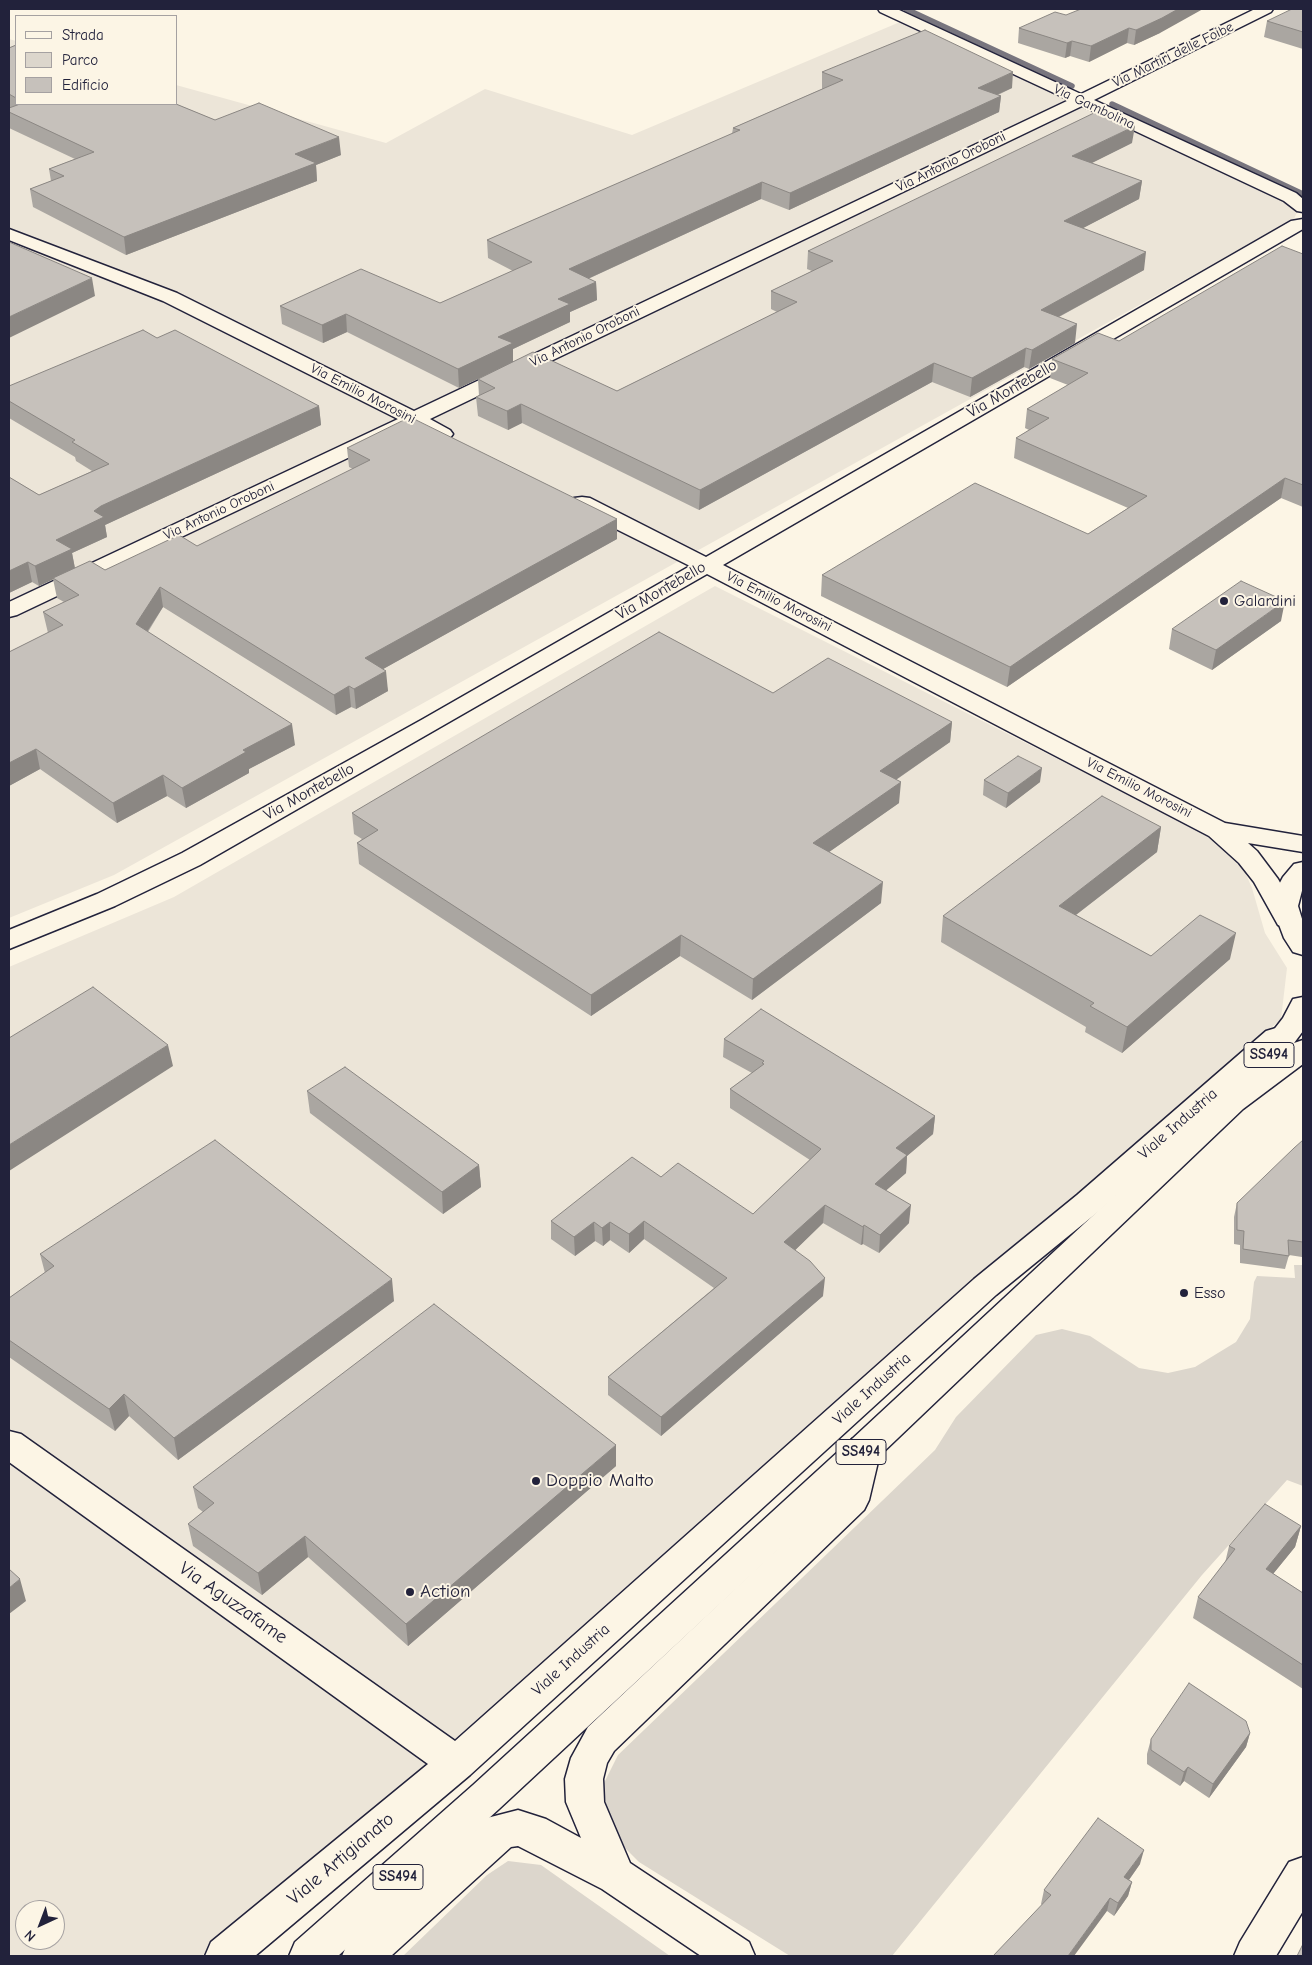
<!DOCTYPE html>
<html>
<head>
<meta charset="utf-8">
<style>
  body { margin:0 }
  #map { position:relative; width:1312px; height:1965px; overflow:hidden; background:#fcf5e5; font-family:"Comic Neue",sans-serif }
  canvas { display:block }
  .frame { position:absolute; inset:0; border:10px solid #22223b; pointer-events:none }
  .legend { position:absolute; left:15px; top:15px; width:162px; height:90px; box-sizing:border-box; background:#fcf5e5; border:1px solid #a5a1a1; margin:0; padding:6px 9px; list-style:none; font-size:15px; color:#22223b }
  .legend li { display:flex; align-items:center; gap:10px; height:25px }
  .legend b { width:25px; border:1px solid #a5a1a1 }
  .north { position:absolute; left:15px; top:1900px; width:50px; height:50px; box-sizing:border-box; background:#fcf5e5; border:1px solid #a5a1a1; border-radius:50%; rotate:223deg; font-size:14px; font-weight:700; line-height:20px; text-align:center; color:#22223b }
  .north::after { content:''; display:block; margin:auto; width:18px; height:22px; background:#22223b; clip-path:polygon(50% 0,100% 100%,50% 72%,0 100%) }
</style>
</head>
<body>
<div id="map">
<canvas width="1312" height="1965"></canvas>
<div class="frame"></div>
<ul class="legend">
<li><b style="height:6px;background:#fcf5e5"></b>Strada</li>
<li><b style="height:14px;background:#dcd6cc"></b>Parco</li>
<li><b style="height:14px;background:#c6c1bb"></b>Edificio</li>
</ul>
<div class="north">N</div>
</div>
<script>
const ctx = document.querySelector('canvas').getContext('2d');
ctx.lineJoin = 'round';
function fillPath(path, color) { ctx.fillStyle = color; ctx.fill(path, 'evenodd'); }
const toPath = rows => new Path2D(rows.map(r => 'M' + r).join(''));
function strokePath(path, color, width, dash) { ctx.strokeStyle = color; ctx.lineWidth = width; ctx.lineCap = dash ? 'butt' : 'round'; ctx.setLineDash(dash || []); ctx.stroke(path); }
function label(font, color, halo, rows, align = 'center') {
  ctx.font = font + ' "Comic Neue",sans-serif'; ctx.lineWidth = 4; ctx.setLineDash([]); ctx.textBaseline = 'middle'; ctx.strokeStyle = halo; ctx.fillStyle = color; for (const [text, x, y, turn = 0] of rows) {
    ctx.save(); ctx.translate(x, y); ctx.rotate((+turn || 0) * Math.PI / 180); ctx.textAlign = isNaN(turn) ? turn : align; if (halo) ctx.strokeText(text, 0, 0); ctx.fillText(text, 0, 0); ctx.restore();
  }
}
const built = toPath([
  [900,22,1288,202,1298,210,1294,219,114,875,9,918,9,39,16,41,16,104,176,104,176,85,386,143,485,89,632,135],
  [715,586,1224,843,1241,863,1252,888,1265,933,1287,968,1281,1019,470,1737,202,1956,9,1956,9,967,174,897],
  [25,1910,55,1910,55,1940,25,1940]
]);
const green = toPath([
  [1294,1265,1303,1265,1303,1486,1287,1480,1202,1575,892,1956,790,1956,639,1862,621,1844,608,1815,603,1785,618,1755,935,1450,956,1417,1036,1335,1062,1329,1090,1336,1139,1368,1168,1373,1195,1367,1236,1342,1250,1319,1254,1282,1257,1276,1295,1278],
  [508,1861,541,1865,670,1956,403,1956,487,1875]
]);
const stream = toPath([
  [906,9,1072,86],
  [1112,104,1303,194]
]);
const street = toPath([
  [878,9,897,9,1081,94,1255,9,1273,9,1271,12,1094,100,1296,193,1303,199,1303,212,1297,211,1284,201,1082,106,430,419,450,430,453,434,450,438,443,440,436,438,413,427,17,615,9,617,9,602,398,419,163,301,9,240,9,229,177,293,414,411,1069,100,880,12,878,9],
  [1303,219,1303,229,723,565,1225,823,1303,836,1303,852,1248,843,1257,851,1278,879,1300,919,1296,925,1287,928,1278,925,1254,882,1239,863,1209,836,707,574,200,865,115,906,9,949,9,930,97,894,182,853,423,719,690,566,574,508,571,503,574,498,582,497,590,498,706,557,1291,221,1303,219],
  [1276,1028,1286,1031,1290,1038,1286,1045,1099,1211,996,1295,470,1775,255,1956,205,1956,211,1942,428,1764,9,1462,9,1431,21,1434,455,1741,974,1279,1077,1195,1266,1031,1276,1028],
  [864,1435,876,1439,881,1449,869,1500,864,1510,614,1751,607,1763,603,1779,604,1802,630,1863,749,1942,755,1956,701,1956,602,1889,518,1846,511,1847,391,1956,342,1956,348,1942,487,1818,518,1810,546,1819,581,1838,566,1802,565,1779,571,1758,588,1727,837,1493,847,1449,852,1439,864,1435],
  [1303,1857,1303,1911,1276,1956,1234,1956,1240,1942,1289,1862,1303,1857]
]);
const primary = toPath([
  [1303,862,1303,887,1298,906,1303,922,1303,955,1293,952,1284,938,1272,906,1274,894,1283,877,1294,864,1303,862],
  [1303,997,1303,1031,1294,1043,1303,1040,1303,1064,1243,1109,876,1459,499,1809,338,1956,289,1956,295,1942,473,1785,852,1439,1223,1095,1243,1080,1240,1075,1244,1068,1283,1018,1293,999,1303,997]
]);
const wall = toPath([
  [1303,9,1303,49,1264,37,1267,21],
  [1066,15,1160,33,1134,45,1127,43,1089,62,1070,56,1065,58,1018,43,1019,28],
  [16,45,16,104,176,104,215,120,341,155,316,165,317,181,126,255,33,207,30,189,51,181,49,169,75,159,9,128,9,48],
  [822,72,1012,88,998,95,1001,96,999,112,789,210,761,199,588,279,596,282,597,300,570,312,570,322,513,349,513,362,617,391,777,312,771,309,771,291,812,271,807,269,808,251,1132,143,1091,163,1142,181,1139,199,1083,228,1144,270,1059,317,1075,343,1029,369,1024,367,970,397,932,382,699,510,522,423,508,430,478,416,476,397,479,396,478,379,459,388,347,332,323,343,282,324,280,306,440,303,513,271,488,258,487,240,732,134,733,128,822,89],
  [1303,254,1303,507,1281,498,1007,687,821,596,822,575,1088,534,1128,508,1014,458,1016,438,1029,430,1025,428,1027,409,1068,385,1050,378,1052,359,1119,341],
  [157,338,319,406,321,425,105,525,107,537,72,553,75,568,105,570,197,546,353,469,349,467,347,448,617,539,383,669,388,691,356,709,351,707,336,715,163,607,148,632,295,745,249,769,249,773,186,808,167,796,117,823,40,769,9,786,9,652,48,633,43,612,64,602,57,598,53,579,39,586,32,582,9,593,9,477,39,495,92,471,76,461,75,457,9,418,9,386],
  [1281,621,1212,670,1169,649,1172,629],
  [773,693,952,722,950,742,896,780,899,803,829,852,881,903,752,1000,680,956,591,1016,359,864,357,843,362,839,354,834,352,813],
  [984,780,1040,782,1006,808,983,795],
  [1161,827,1157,852,1076,915,1151,956,1230,959,1122,1053,1085,1032,1086,1027,941,942,943,916],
  [724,1039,935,1116,933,1134,907,1156,906,1173,886,1190,909,1223,879,1253,863,1244,861,1245,823,1223,795,1250,823,1296,661,1436,608,1395,608,1377,714,1288,644,1239,629,1253,610,1240,603,1246,595,1241,575,1256,551,1239,551,1221,661,1177,753,1214,810,1160,730,1108,730,1089,752,1073,723,1057],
  [307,1091,479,1165,481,1187,443,1214,310,1113],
  [1237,1203,1303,1242,1303,1254,1302,1257,1289,1255,1285,1269,1240,1263,1240,1245,1234,1244,1234,1217],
  [40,1254,394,1301,178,1460,129,1416,115,1431,9,1357,9,1298,45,1273],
  [616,1466,408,1646,308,1557,262,1595,193,1546,188,1524,203,1512,198,1508,193,1487],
  [1301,1526,1295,1547,1273,1574,1303,1593,1303,1689,1193,1618,1198,1597,1225,1563,1229,1546],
  [1250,1733,1246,1747,1209,1798,1184,1781,1180,1786,1147,1764,1147,1754,1151,1739],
  [1140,1864,1129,1880,1132,1882,1128,1896,1114,1916,1107,1911,1042,1905,1041,1904,1044,1890]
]);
const shadedWall = toPath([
  [1178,9,1203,9,1160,33,1134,45,1136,30],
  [1129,28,1127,43,1089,62,1091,46],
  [1072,41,1070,56,1065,58,1067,43],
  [1013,72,1012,88,976,104,978,88],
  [1001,96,999,112,789,210,790,193],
  [1135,126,1132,143,1070,174,1072,156],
  [339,137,341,155,316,165,317,181,126,255,124,237,295,154],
  [1142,181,1139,199,1062,239,1064,221],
  [762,182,761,199,570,287,569,269],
  [1146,252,1144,270,1038,328,1041,310],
  [92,278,95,296,9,338,9,317],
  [596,282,597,300,570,312,570,322,513,349,513,362,459,388,458,369,498,337,558,299],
  [346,314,347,332,323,343,322,325],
  [1077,324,1075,343,1029,369,1032,350],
  [1026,348,1024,367,970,397,972,378],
  [934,363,932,382,699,510,700,490],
  [521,404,522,423,508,430,507,411],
  [319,406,321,425,105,525,107,537,72,553,75,569,39,586,35,566,56,540,94,511,101,506],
  [1285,478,1281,498,1007,687,1010,667],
  [617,519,617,539,367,678,365,658],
  [28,562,32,582,9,593,9,571],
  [160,587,163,607,139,644,136,624],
  [1285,601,1281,621,1212,670,1216,650],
  [386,671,388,691,356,709,354,689],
  [349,686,351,707,336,715,334,695],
  [952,722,950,742,878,792,880,771],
  [292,724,295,745,249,769,249,773,186,808,182,788,243,750],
  [36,749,40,769,9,786,9,763],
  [1042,768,1040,782,1006,808,1008,793],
  [163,775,167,796,117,823,113,803],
  [901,782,899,803,812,864,813,843],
  [1161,827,1157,852,1055,931,1059,906],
  [883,882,881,903,752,1000,753,979],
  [1236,933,1230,959,1122,1053,1127,1027],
  [681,935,680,956,591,1016,591,995],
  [168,1045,173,1066,9,1171,9,1145],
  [935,1116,933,1134,907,1156,906,1173,873,1202,875,1184,896,1148],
  [479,1165,481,1187,443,1214,442,1192],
  [825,1205,823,1223,784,1261,784,1242],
  [911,1205,909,1223,879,1253,880,1235],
  [644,1221,644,1239,629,1253,629,1234],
  [594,1222,595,1241,575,1256,574,1237],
  [610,1222,610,1240,603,1246,602,1228],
  [864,1225,863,1244,861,1245,863,1227],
  [825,1278,823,1296,661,1436,661,1417],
  [392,1279,394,1301,178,1460,174,1438],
  [124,1394,129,1416,115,1431,109,1409],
  [616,1445,616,1466,408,1646,406,1624],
  [1301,1526,1295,1547,1260,1590,1266,1569],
  [305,1536,308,1557,262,1595,258,1573],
  [20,1579,26,1601,9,1614,9,1588],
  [1250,1733,1246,1747,1209,1798,1213,1784],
  [1188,1767,1184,1781,1180,1786,1184,1772],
  [1144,1850,1140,1864,1121,1891,1124,1877],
  [1132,1882,1128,1896,1114,1916,1118,1903],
  [1110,1898,1107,1911,1074,1956,1068,1956]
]);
const building = toPath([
  [1081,9,1178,9,1162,18,1136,30,1129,28,1091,46,1072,41,1067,43,1019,28,1055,12,1066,15,1081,9],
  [1292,9,1303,9,1303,32,1267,21,1292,9],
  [925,30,1013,72,978,88,1001,96,790,193,762,182,569,269,596,282,558,299,570,304,498,337,513,343,458,369,346,314,322,325,280,306,361,269,440,303,532,262,487,240,740,130,733,128,843,80,822,72,925,30],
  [16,45,16,98,9,94,9,48,16,45],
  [259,103,339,137,295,154,316,163,124,237,30,189,64,176,49,169,94,152,9,112,9,108,20,104,176,104,215,120,259,103],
  [1096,112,1135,126,1072,156,1142,181,1064,221,1146,252,1041,310,1077,324,1032,350,1026,348,972,378,934,363,700,490,521,404,507,411,476,397,495,388,478,379,533,352,617,391,797,302,771,291,833,261,808,251,1096,112],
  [9,242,92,278,9,317,9,242],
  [1282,246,1303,254,1303,485,1285,478,1010,667,822,575,975,483,1088,534,1147,496,1016,438,1049,418,1027,409,1088,373,1052,359,1098,333,1119,341,1282,246],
  [143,330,157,338,175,330,319,406,101,506,94,511,104,517,56,540,72,549,35,566,28,562,9,571,9,477,39,495,109,464,72,442,75,440,9,401,9,386,143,330],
  [410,417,617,519,365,658,386,671,354,689,349,686,334,695,160,587,136,624,292,724,243,750,246,752,182,788,163,775,113,803,36,749,9,763,9,652,63,625,43,612,79,595,53,578,90,561,105,570,179,535,197,546,370,460,347,448,410,417],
  [1241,581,1285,601,1216,650,1172,629,1241,581],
  [659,632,773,693,828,658,952,722,880,771,901,782,813,843,883,882,753,979,681,935,591,995,357,843,378,830,352,813,659,632],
  [1018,756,1042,768,1008,793,984,780,1018,756],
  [1102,796,1161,827,1059,906,1151,956,1200,915,1236,933,1127,1027,1090,1006,1094,1003,943,916,1102,796],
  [93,987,168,1045,9,1145,9,1038,93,987],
  [761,1009,935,1116,896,1148,907,1155,875,1184,911,1205,880,1235,864,1225,863,1227,825,1205,784,1242,810,1261,825,1278,661,1417,608,1377,727,1278,644,1221,629,1234,610,1222,602,1228,594,1222,574,1237,551,1221,632,1157,661,1177,678,1163,753,1214,819,1151,821,1149,730,1089,764,1064,762,1063,764,1061,724,1039,761,1009],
  [345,1067,479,1165,442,1192,307,1091,345,1067],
  [215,1140,392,1279,174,1438,124,1394,109,1409,9,1340,9,1298,54,1266,40,1254,215,1140],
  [1303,1140,1303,1242,1288,1240,1289,1256,1243,1249,1244,1231,1237,1230,1237,1203,1294,1148,1303,1140],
  [434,1304,616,1445,406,1624,305,1536,258,1573,188,1524,214,1503,193,1487,434,1304],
  [1265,1504,1301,1526,1266,1569,1303,1593,1303,1665,1198,1597,1235,1549,1229,1546,1265,1504],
  [9,1569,20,1579,9,1588,9,1569],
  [1189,1683,1246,1721,1250,1733,1213,1784,1188,1767,1184,1772,1151,1750,1151,1739,1189,1683],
  [1098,1818,1144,1850,1124,1877,1132,1882,1118,1903,1110,1898,1068,1956,993,1956,1051,1895,1044,1890,1098,1818],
  [1303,1944,1303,1956,1297,1956,1303,1944]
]);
const markers = [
  [1224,601,5,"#22223b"],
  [1184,1293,5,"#22223b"],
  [536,1481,5,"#22223b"],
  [410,1592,5,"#22223b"]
];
const farStreetnames = [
  ["Via Martiri delle Foibe",1173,55,-26],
  ["Via Gambolina",1094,107,25],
  ["Via Antonio Oroboni",951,162,-26],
  ["Via Antonio Oroboni",585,337,-26],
  ["Via Emilio Morosini",363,394,27],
  ["Via Antonio Oroboni",219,511,-25],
  ["Via Emilio Morosini",779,602,27],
  ["Via Emilio Morosini",1139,788,27]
];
const shields = [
  [1269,1055,50],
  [861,1452,50],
  [398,1877,50]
];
const shieldNames = [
  ["SS494",1269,1055],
  ["SS494",861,1452],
  ["SS494",398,1877]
];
const streetNames = [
  ["Via Montebello",1012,389,-30],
  ["Via Montebello",661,591,-30],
  ["Via Montebello",309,792,-29],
  ["Viale Industria",1178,1124,-41],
  ["Viale Industria",872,1389,-42],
  ["Viale Industria",571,1660,-42]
];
const poiNames = [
  ["Galardini",1234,601],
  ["Esso",1194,1293]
];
const nearPoinames = [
  ["Doppio Malto",546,1481],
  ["Action",420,1592]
];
const nearStreetnames = [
  ["Via Aguzzafame",233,1603,35],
  ["Viale Artigianato",341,1859,-40]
];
fillPath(built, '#ece5d8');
fillPath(green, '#dcd6cc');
strokePath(stream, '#78757e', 5.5);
strokePath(street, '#22223b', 3);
strokePath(primary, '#22223b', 3);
fillPath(street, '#fcf5e5');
fillPath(primary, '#fcf5e5');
fillPath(wall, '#aaa6a1');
fillPath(shadedWall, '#8b8783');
fillPath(building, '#c6c1bb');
strokePath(building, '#8b8783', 1);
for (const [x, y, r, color] of markers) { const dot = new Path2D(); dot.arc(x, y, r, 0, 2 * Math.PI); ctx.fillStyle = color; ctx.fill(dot); strokePath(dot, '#fcf5e5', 2); }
label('14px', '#22223b', '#fcf5e5', farStreetnames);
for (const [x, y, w] of shields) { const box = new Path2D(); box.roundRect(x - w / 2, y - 12.5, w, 25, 4); ctx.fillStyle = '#fcf5e5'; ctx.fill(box); strokePath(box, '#22223b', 1); }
label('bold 15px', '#22223b', null, shieldNames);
label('16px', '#22223b', '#fcf5e5', streetNames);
label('16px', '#22223b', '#fcf5e5', poiNames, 'left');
label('19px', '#22223b', '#fcf5e5', nearPoinames, 'left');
label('19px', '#22223b', '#fcf5e5', nearStreetnames);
</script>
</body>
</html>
